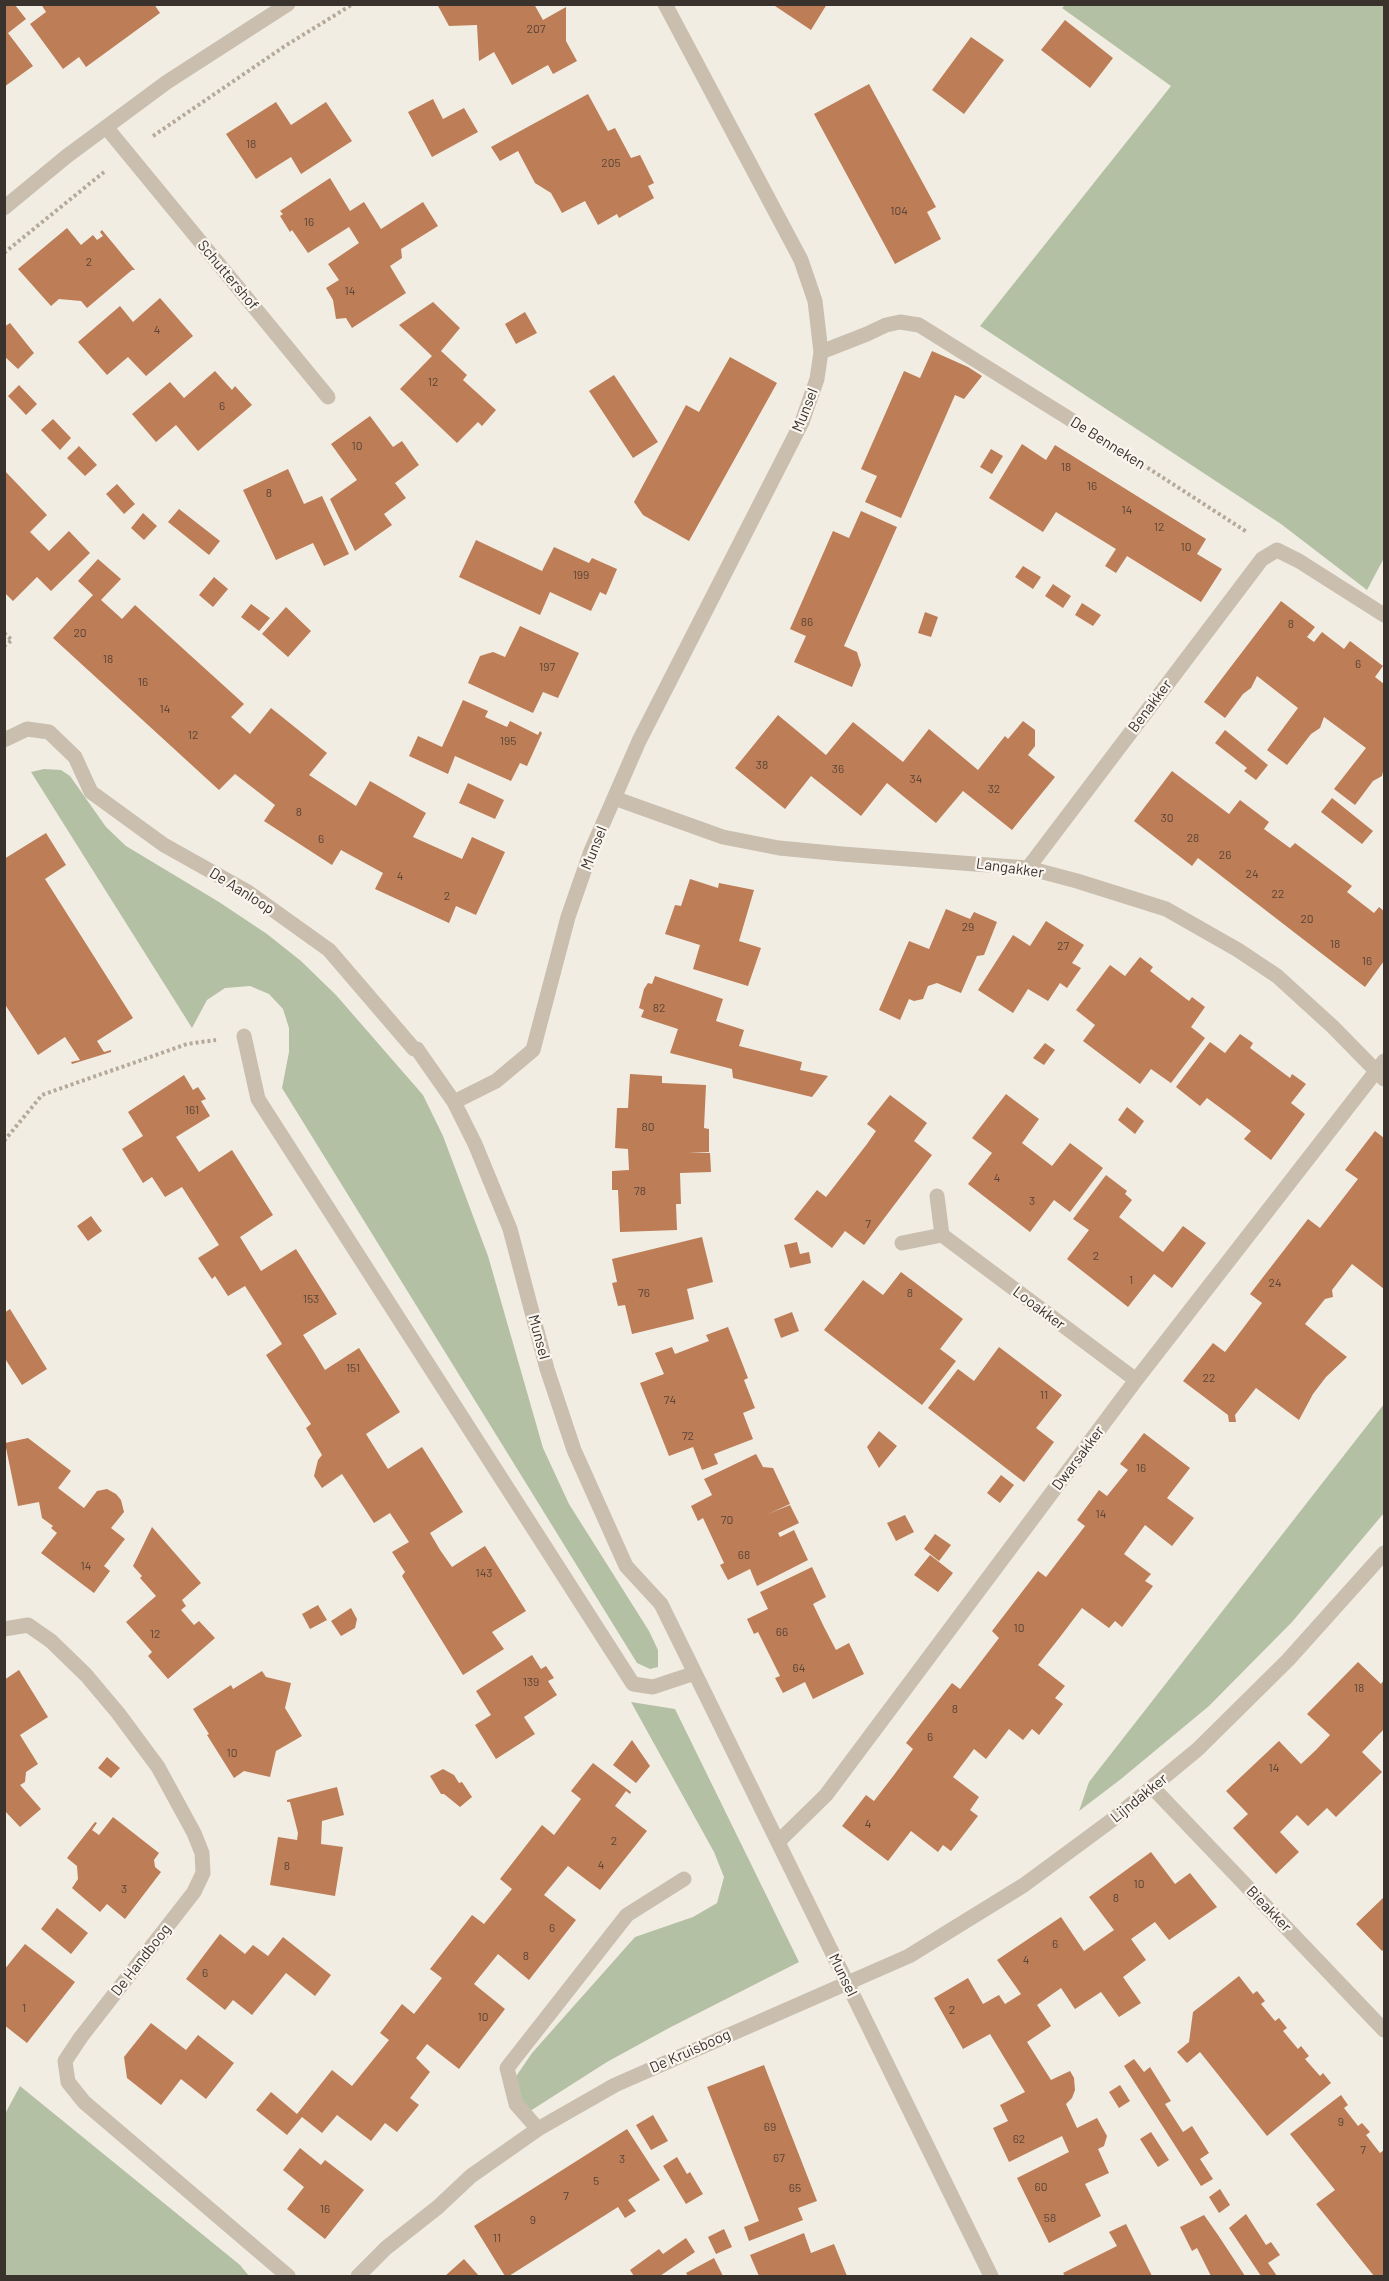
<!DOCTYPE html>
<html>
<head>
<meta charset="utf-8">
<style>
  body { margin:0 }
  #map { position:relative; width:1389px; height:2281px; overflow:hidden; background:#f2ede3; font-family:Barlow,sans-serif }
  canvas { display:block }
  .frame { position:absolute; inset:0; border:6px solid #39322d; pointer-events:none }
</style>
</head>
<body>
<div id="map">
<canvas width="1389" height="2281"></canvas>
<div class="frame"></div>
</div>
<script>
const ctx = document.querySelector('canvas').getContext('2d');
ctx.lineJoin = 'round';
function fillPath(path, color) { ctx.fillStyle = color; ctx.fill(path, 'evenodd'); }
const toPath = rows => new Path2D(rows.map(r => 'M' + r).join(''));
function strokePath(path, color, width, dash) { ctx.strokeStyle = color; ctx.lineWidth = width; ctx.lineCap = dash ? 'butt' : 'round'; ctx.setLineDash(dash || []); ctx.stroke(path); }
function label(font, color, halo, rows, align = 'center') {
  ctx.font = font + ' Barlow,sans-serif'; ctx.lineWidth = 4.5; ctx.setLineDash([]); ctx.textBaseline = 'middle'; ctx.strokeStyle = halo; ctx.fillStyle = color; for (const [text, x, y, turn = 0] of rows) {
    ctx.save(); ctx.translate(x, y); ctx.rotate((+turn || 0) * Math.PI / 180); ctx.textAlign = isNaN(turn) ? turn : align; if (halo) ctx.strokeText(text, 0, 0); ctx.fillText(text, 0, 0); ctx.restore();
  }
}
const green = toPath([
  [1065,5,1384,5,1384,558,1367,590,1281,524,980,326,1171,86,1062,8],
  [44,769,61,770,70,776,106,827,126,846,219,902,267,934,301,961,336,995,423,1095,443,1136,488,1256,543,1448,569,1504,649,1631,658,1650,658,1667,650,1669,637,1663,282,1088,289,1052,289,1028,283,1009,269,994,250,986,225,988,207,1000,192,1028,31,772],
  [1384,1404,1384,1513,1292,1622,1209,1706,1121,1779,1079,1811,1089,1782],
  [631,1702,675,1709,799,1962,669,2028,607,2062,527,2113,506,2091,532,2053,635,1937,693,1917,717,1903,724,1877,714,1852],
  [20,2086,240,2265,249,2276,5,2276,5,2111,6,2112]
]);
const building = toPath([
  [41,4,154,4,160,13,86,67,79,57,63,69,30,24,46,12],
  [437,4,534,4,543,20,566,7,566,41,577,61,553,74,548,65,512,85,494,52,479,61,477,25,449,26],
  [772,4,827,4,811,30],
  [4,5,15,5,26,19,8,33,33,66,4,87],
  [1065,20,1113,58,1090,88,1041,50],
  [971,37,1004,60,964,114,932,90],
  [869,84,936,207,927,212,941,239,895,264,814,114],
  [588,94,608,131,615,128,631,158,640,155,654,183,648,186,654,198,619,218,617,214,598,225,585,201,562,213,551,193,535,183,518,151,500,161,491,147],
  [433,99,443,119,464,108,478,132,432,157,408,112],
  [276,102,291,125,326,102,352,141,301,174,291,157,256,179,226,134],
  [330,178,350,211,364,202,381,229,423,202,438,226,401,249,402,258,390,266,406,293,352,328,346,318,336,319,333,300,326,288,339,280,328,264,359,243,349,227,308,253,292,230,290,232,280,216,283,214,280,211],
  [67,228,81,245,93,235,97,240,103,236,100,232,102,230,135,270,132,270,87,308,81,301,59,299,51,306,18,269],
  [160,298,193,336,146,376,128,357,107,375,78,342,120,306,133,322],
  [433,302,460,328,441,351,467,375,463,380,496,410,482,426,478,422,457,443,400,389,432,356,399,325],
  [525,312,537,333,516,344,505,324],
  [10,323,34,353,18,369,4,356,4,327],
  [932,351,968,367,982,376,964,399,955,395,901,518,865,502,877,476,861,469,904,371,920,378],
  [730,357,777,383,689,541,643,515,634,502,686,405,699,412],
  [215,371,232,390,235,386,252,405,198,451,176,425,156,442,132,414,170,382,184,398],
  [614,375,658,442,633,458,589,391],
  [19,385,37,404,26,415,8,396],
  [370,416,393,447,402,441,419,465,395,483,406,498,384,514,392,525,355,551,330,499,357,480,331,444],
  [53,419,71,438,60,450,41,430],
  [1022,444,1046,460,1055,445,1206,539,1197,554,1222,569,1201,602,1127,556,1116,573,1105,566,1116,549,1056,512,1043,532,989,498],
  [79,446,97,465,85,476,67,458],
  [991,449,1003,456,992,474,980,467],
  [288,469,304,504,322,496,349,554,324,566,313,543,276,560,243,490],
  [4,470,47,515,30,532,49,551,69,531,90,553,51,591,37,577,13,601,4,592],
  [117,484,135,504,124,514,106,494],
  [179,509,220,541,209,555,168,522],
  [861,511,897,527,844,646,857,652,861,665,852,687,794,662,806,636,790,629,833,531,849,538],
  [143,513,157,526,144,540,131,528],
  [476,540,542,571,554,547,589,563,592,558,617,569,606,595,600,592,591,611,550,592,540,615,459,577],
  [98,559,121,579,101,600,122,619,135,605,190,655,244,704,231,717,250,734,271,708,327,753,309,775,356,806,370,781,426,813,413,837,462,859,472,837,505,852,476,915,456,906,449,923,375,889,383,873,341,850,332,865,264,821,275,805,235,774,219,790,53,638,93,595,78,581],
  [1023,566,1041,577,1033,589,1015,577],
  [214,577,228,589,213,607,199,595],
  [1053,584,1071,596,1063,608,1045,596],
  [1281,601,1315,627,1307,637,1314,642,1322,632,1344,649,1350,641,1383,666,1375,677,1384,684,1384,767,1382,776,1373,781,1355,805,1334,789,1366,748,1324,717,1320,728,1311,734,1287,765,1267,750,1298,708,1257,676,1251,688,1243,694,1225,718,1204,702],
  [1082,603,1101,615,1093,626,1075,615],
  [251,604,270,618,259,631,241,617],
  [286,607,311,631,288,657,262,634],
  [925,612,938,617,931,637,918,633],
  [520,626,579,653,558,698,543,692,533,713,468,683,480,656,493,652,505,657],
  [463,700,488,711,485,717,507,727,510,721,538,735,540,731,542,733,527,766,520,763,511,781,455,756,448,774,409,756,418,736,442,747],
  [778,715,826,755,853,722,903,762,929,729,978,770,1005,736,1008,739,1023,721,1035,730,1035,746,1028,755,1055,777,1012,830,963,791,936,823,887,783,861,816,811,776,785,809,735,768],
  [1225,730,1268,765,1256,780,1244,771,1247,768,1215,743],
  [1172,771,1229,814,1240,800,1269,822,1264,829,1290,848,1295,843,1352,886,1347,892,1374,913,1379,907,1384,911,1384,961,1365,987,1198,858,1192,866,1134,821],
  [468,783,504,800,495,819,459,803],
  [1332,798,1373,831,1362,844,1321,812],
  [46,833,66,865,45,879,133,1018,97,1041,104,1052,111,1050,111,1052,72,1064,71,1062,80,1060,65,1037,38,1055,4,1003,4,859],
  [690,879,718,888,719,883,754,890,739,941,761,948,748,986,693,969,700,945,665,934,675,905,681,906],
  [946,909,970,919,974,912,997,922,984,955,977,956,961,993,937,983,928,986,923,999,914,1001,909,999,900,1020,879,1010,909,941,929,949],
  [1046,921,1084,945,1072,963,1081,968,1067,988,1060,983,1048,1001,1028,989,1013,1013,978,990,1013,935,1030,946],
  [1140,957,1153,967,1150,971,1189,1001,1192,997,1205,1007,1191,1027,1205,1038,1171,1083,1151,1069,1140,1084,1083,1041,1095,1025,1076,1010,1110,965,1125,976],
  [655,976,723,999,716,1021,744,1030,739,1046,802,1062,800,1070,828,1076,812,1097,733,1078,732,1069,670,1053,678,1029,641,1017,644,1010,639,1008,644,989,648,983,652,984],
  [1240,1034,1253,1043,1250,1048,1290,1078,1292,1074,1306,1084,1291,1103,1305,1114,1271,1160,1244,1139,1251,1131,1230,1115,1207,1098,1200,1106,1176,1087,1210,1042,1225,1053],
  [1045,1043,1055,1050,1044,1065,1033,1058],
  [630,1074,662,1076,662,1083,706,1085,704,1128,709,1129,709,1152,688,1152,710,1153,711,1172,680,1173,681,1204,676,1204,677,1230,620,1232,618,1190,612,1190,612,1171,629,1170,628,1149,615,1148,617,1108,628,1108],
  [184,1075,193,1090,198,1087,206,1099,201,1101,210,1116,176,1137,199,1172,232,1150,273,1215,240,1237,261,1271,296,1249,337,1314,303,1335,314,1352,325,1370,359,1348,400,1412,366,1434,388,1469,422,1447,463,1512,430,1533,440,1550,452,1567,485,1546,526,1611,492,1632,504,1649,463,1675,402,1576,405,1572,392,1552,409,1542,390,1513,374,1523,342,1474,322,1488,314,1476,318,1460,322,1455,306,1428,311,1424,266,1355,282,1344,245,1286,228,1296,215,1276,212,1279,198,1258,219,1245,182,1187,165,1197,152,1177,143,1183,122,1149,143,1136,128,1112],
  [1006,1094,1039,1119,1022,1143,1039,1156,1052,1166,1070,1143,1103,1168,1070,1212,1054,1200,1030,1232,968,1184,992,1153,972,1138],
  [890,1095,927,1123,914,1141,932,1155,864,1245,845,1231,832,1248,794,1219,817,1190,826,1197,867,1144,876,1131,867,1124],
  [1127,1107,1144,1121,1135,1134,1118,1120],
  [1375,1131,1384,1138,1384,1289,1352,1264,1332,1290,1333,1297,1325,1299,1305,1324,1347,1357,1326,1377,1313,1394,1299,1420,1256,1388,1235,1415,1236,1422,1229,1422,1228,1415,1183,1381,1213,1343,1225,1352,1244,1327,1262,1303,1250,1294,1308,1219,1320,1228,1358,1179,1345,1170],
  [1106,1175,1127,1191,1125,1194,1132,1200,1119,1217,1163,1252,1183,1226,1206,1243,1172,1288,1154,1274,1128,1307,1067,1259,1089,1230,1073,1219],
  [91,1216,102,1231,88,1241,77,1226],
  [702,1237,713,1282,687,1289,694,1319,632,1334,625,1305,618,1306,612,1283,617,1282,612,1259],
  [797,1242,800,1254,809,1252,811,1263,790,1268,784,1245],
  [901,1272,963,1319,940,1349,956,1361,922,1405,824,1330,863,1280,883,1295],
  [10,1309,47,1369,22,1385,4,1357,4,1313],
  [792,1312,799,1331,781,1338,774,1319],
  [728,1327,748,1378,744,1380,755,1408,743,1413,753,1439,714,1454,718,1464,702,1470,693,1447,669,1456,640,1383,664,1374,655,1353,672,1347,675,1354,709,1341,706,1335],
  [999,1347,1062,1395,1036,1428,1054,1442,1024,1482,928,1408,958,1369,974,1381],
  [879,1431,897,1446,879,1468,867,1447],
  [1144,1433,1190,1468,1167,1498,1194,1518,1172,1546,1145,1525,1124,1554,1151,1574,1145,1581,1153,1586,1122,1627,1115,1621,1109,1628,1082,1608,1060,1637,1038,1665,1065,1686,1055,1698,1063,1704,1039,1735,1032,1729,1023,1740,1009,1729,986,1759,974,1749,953,1777,979,1797,970,1810,978,1816,951,1851,943,1845,938,1852,911,1831,888,1861,842,1826,866,1795,874,1801,894,1775,913,1749,906,1743,952,1683,960,1689,999,1638,992,1631,1038,1571,1046,1577,1085,1526,1077,1520,1099,1490,1107,1496,1128,1470,1120,1464],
  [28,1438,71,1471,58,1488,84,1508,97,1491,107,1489,116,1494,121,1500,124,1512,111,1528,125,1539,104,1566,110,1571,94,1593,41,1553,57,1533,51,1528,53,1526,42,1518,39,1502,18,1506,5,1443],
  [756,1454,763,1467,773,1468,790,1504,768,1514,790,1505,799,1523,778,1533,780,1537,794,1530,808,1560,757,1586,750,1569,728,1580,720,1565,724,1563,703,1518,698,1521,691,1506,712,1495,704,1479],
  [1001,1475,1014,1485,1000,1503,987,1493],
  [905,1515,914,1532,896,1541,887,1523],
  [152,1527,201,1583,182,1600,186,1606,181,1610,194,1625,199,1621,215,1638,168,1679,148,1656,152,1652,126,1622,156,1596,140,1578,142,1576,133,1566],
  [935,1534,951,1545,939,1561,924,1549],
  [930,1555,953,1573,938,1592,914,1575],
  [812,1567,826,1597,813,1604,824,1627,836,1650,849,1643,864,1674,813,1699,805,1682,783,1693,775,1678,780,1676,758,1632,754,1634,747,1619,768,1609,760,1592],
  [318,1605,327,1620,310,1629,302,1614],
  [351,1608,357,1619,355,1628,341,1636,331,1621],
  [532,1655,541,1669,546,1666,554,1678,548,1681,557,1695,524,1717,535,1734,496,1759,475,1725,491,1715,476,1691],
  [1358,1662,1381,1684,1384,1680,1384,1729,1362,1752,1382,1772,1336,1817,1327,1808,1308,1826,1297,1815,1280,1832,1299,1852,1276,1874,1233,1828,1248,1814,1226,1791,1279,1741,1301,1764,1316,1750,1330,1735,1307,1714],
  [19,1670,48,1717,20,1735,38,1764,26,1772,25,1782,20,1785,41,1809,20,1827,4,1810,4,1680],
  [262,1671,266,1677,291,1683,285,1708,302,1736,276,1751,270,1777,244,1771,234,1778,207,1735,209,1734,193,1709,231,1685,233,1689],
  [632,1740,650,1766,636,1783,613,1765],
  [107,1757,120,1768,111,1778,98,1768],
  [593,1763,631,1792,630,1794,626,1791,615,1806,647,1831,600,1890,568,1866,544,1895,576,1920,529,1980,498,1954,474,1984,505,2009,459,2069,427,2044,416,2058,430,2072,410,2098,419,2105,397,2132,385,2123,371,2141,337,2115,322,2133,302,2117,287,2135,256,2110,271,2092,297,2114,332,2070,352,2086,389,2040,380,2033,402,2004,414,2014,442,1978,430,1969,472,1915,484,1924,512,1889,500,1879,542,1825,554,1835,581,1799,571,1791],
  [443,1769,454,1775,459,1783,462,1782,472,1797,460,1807,444,1794,441,1794,430,1776],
  [337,1787,344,1815,322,1821,321,1844,343,1847,335,1896,270,1885,278,1837,297,1840,298,1833,290,1802,287,1802,287,1800],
  [113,1817,159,1853,154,1860,155,1867,161,1872,125,1919,107,1904,100,1912,72,1888,78,1879,77,1866,67,1858,95,1822,97,1823,92,1830,99,1835],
  [1151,1852,1175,1884,1190,1873,1217,1907,1169,1940,1155,1922,1131,1939,1146,1960,1123,1977,1141,2003,1119,2017,1101,1992,1075,2009,1061,1988,1037,2005,1051,2026,1027,2042,1051,2080,1070,2071,1074,2078,1075,2090,1072,2098,1066,2104,1077,2128,1097,2118,1107,2136,1104,2146,1098,2149,1109,2173,1085,2184,1101,2216,1049,2243,1017,2178,1069,2152,1062,2136,1009,2162,993,2128,1008,2121,1000,2105,1025,2092,990,2034,963,2049,934,1998,968,1978,983,2004,999,1995,1005,2004,1021,1994,997,1960,1061,1917,1084,1951,1114,1930,1089,1897],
  [1384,1897,1384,1949,1382,1951,1356,1924],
  [57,1908,88,1933,71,1954,41,1929],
  [220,1934,245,1954,253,1945,268,1956,283,1937,331,1975,315,1996,286,1973,252,2015,233,2000,225,2010,186,1979],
  [25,1944,75,1982,27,2043,4,2025,4,1970],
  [1239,1976,1253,1994,1257,1991,1265,2001,1261,2004,1275,2021,1279,2018,1287,2028,1283,2031,1298,2049,1301,2046,1309,2056,1305,2059,1320,2076,1323,2073,1331,2083,1267,2136,1200,2052,1187,2063,1177,2052,1189,2042,1193,2012],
  [151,2023,186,2050,198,2035,234,2063,206,2099,181,2079,161,2105,127,2078,124,2057],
  [1134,2059,1144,2072,1150,2067,1171,2101,1165,2104,1183,2132,1192,2126,1209,2153,1200,2159,1213,2179,1201,2186,1124,2066],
  [764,2065,817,2201,798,2208,803,2220,749,2241,744,2227,759,2221,707,2087],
  [1120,2085,1130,2101,1119,2108,1109,2092],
  [1341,2095,1348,2105,1344,2108,1358,2126,1362,2123,1370,2132,1366,2135,1380,2153,1384,2150,1384,2276,1374,2276,1316,2204,1335,2190,1290,2134],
  [653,2115,668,2141,651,2150,636,2125],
  [627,2129,660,2180,628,2200,636,2211,625,2218,618,2207,509,2276,505,2276,474,2226],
  [1151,2132,1169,2160,1158,2167,1140,2139],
  [300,2148,321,2165,325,2160,364,2190,325,2239,287,2209,304,2187,283,2170],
  [677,2157,687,2174,690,2172,703,2194,686,2204,663,2166],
  [1220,2189,1230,2205,1219,2213,1209,2197],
  [1246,2214,1266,2245,1271,2242,1280,2255,1268,2263,1277,2276,1261,2276,1229,2228],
  [1204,2215,1218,2235,1245,2276,1211,2276,1197,2248,1192,2251,1180,2227],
  [1126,2224,1152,2276,1065,2276,1063,2273,1117,2246,1109,2232],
  [724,2229,732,2247,716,2254,708,2237],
  [804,2233,811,2253,834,2244,847,2276,759,2276,750,2255],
  [686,2238,695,2252,660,2276,634,2276,630,2270,659,2249,663,2254],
  [714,2258,723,2276,688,2276,686,2273],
  [464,2259,479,2276,445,2276]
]);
const path = toPath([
  [153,136,285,46,353,4],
  [4,253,104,172],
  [1097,435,1247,532],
  [4,633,12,640,4,646],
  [4,1141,42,1095,187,1044,216,1040]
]);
const minor = toPath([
  [665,4,801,260,815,301,821,352,817,379,802,422,639,741,591,851,568,917,533,1050,496,1081,454,1102,475,1144,510,1229,547,1369,574,1450,626,1566,661,1604,991,2276],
  [106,127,328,397],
  [4,208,67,156,167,82,288,4],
  [821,352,867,334,886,325,900,322,919,325,1073,421],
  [4,740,27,729,49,732,75,757,91,792,164,845,248,892,329,950,414,1049,417,1049,454,1102],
  [614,798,723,837,779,848,842,854,1028,868,1077,881,1166,909,1238,950,1277,976,1333,1027,1384,1079],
  [1028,868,1262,559,1277,550,1299,561,1384,615],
  [244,1036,258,1099,633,1684,653,1687,695,1673],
  [937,1196,942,1235,1136,1380],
  [902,1243,942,1235],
  [4,1629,28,1625,51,1641,86,1675,118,1713,158,1767,194,1833,202,1853,203,1873,194,1892,81,2037,65,2061,68,2082,84,2102,288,2276],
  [1153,1788,1384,2030],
  [778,1842,826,1795,1136,1380,1384,1061],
  [538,2129,516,2104,507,2068,627,1915,684,1879],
  [358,2276,386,2248,438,2207,471,2176,538,2129,615,2085,909,1956,1024,1885,1112,1820,1198,1749,1288,1660,1384,1553]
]);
const numberNames = [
  ["207",536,29],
  ["18",251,144],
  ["205",611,163],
  ["104",899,211],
  ["16",309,222],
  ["2",89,262],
  ["14",350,291],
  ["4",157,330],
  ["12",433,382],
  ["6",222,406],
  ["10",357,446],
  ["18",1066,467],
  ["16",1092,486],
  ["8",269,493],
  ["14",1127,510],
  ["12",1159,527],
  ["10",1186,547],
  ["199",581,575],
  ["86",807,622],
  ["8",1291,624],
  ["20",80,633],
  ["18",108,659],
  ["6",1358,664],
  ["197",547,667],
  ["16",143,682],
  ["14",165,709],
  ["12",193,735],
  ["195",508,741],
  ["38",762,765],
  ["36",838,769],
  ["34",916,779],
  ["32",994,789],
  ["8",299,812],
  ["30",1167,818],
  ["28",1193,838],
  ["6",321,839],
  ["26",1225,855],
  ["24",1252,874],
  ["4",400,876],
  ["22",1278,894],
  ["2",447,896],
  ["20",1307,919],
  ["29",968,927],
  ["18",1335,944],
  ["27",1063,946],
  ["16",1367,961],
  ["82",659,1008],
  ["161",192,1110],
  ["80",648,1127],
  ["4",997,1178],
  ["78",640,1191],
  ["3",1032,1201],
  ["7",868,1224],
  ["2",1096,1256],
  ["1",1131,1280],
  ["24",1275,1283],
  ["76",644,1293],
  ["8",910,1293],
  ["153",311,1299],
  ["151",353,1368],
  ["22",1209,1378],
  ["11",1044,1395],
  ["74",670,1400],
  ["72",688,1436],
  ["16",1141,1468],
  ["14",1101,1514],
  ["70",727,1520],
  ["68",744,1555],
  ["14",86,1566],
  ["143",484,1573],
  ["10",1019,1628],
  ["66",782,1632],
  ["12",155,1634],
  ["64",799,1668],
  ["139",531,1682],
  ["18",1359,1688],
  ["8",955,1709],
  ["6",930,1737],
  ["10",232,1753],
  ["14",1274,1768],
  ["4",868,1824],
  ["2",614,1841],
  ["4",601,1865],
  ["8",287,1866],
  ["10",1139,1884],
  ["3",124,1889],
  ["8",1116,1898],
  ["6",552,1928],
  ["6",1055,1944],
  ["8",526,1956],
  ["4",1026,1960],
  ["6",205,1973],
  ["1",24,2008],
  ["2",952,2010],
  ["10",483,2017],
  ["9",1341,2122],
  ["69",770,2127],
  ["62",1019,2139],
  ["7",1363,2150],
  ["67",779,2158],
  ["3",622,2159],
  ["5",596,2181],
  ["60",1041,2187],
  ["65",795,2188],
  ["7",566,2196],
  ["16",325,2209],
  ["58",1050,2218],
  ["9",533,2220],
  ["11",497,2238]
];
const streetNames = [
  ["Schuttershof",228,275,50],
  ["Munsel",805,410,-68],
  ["De Benneken",1108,443,32],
  ["Benakker",1150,706,-53],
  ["Munsel",594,848,-68],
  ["Langakker",1010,868,8],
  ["De Aanloop",242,891,32],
  ["Looakker",1039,1308,37],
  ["Munsel",539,1337,75],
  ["Dwarsakker",1078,1458,-53],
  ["Lijndakker",1139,1798,-39],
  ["Bieakker",1269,1909,46],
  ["De Handboog",141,1960,-52],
  ["Munsel",843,1975,64],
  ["De Kruisboog",690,2051,-24]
];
fillPath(green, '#b3c0a4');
fillPath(building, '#bc7d57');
strokePath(path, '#b5a999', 4, [3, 3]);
strokePath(minor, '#cabfaf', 15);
label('12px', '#5a4538', null, numberNames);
label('15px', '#39322d', '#faf6ef', streetNames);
</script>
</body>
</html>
